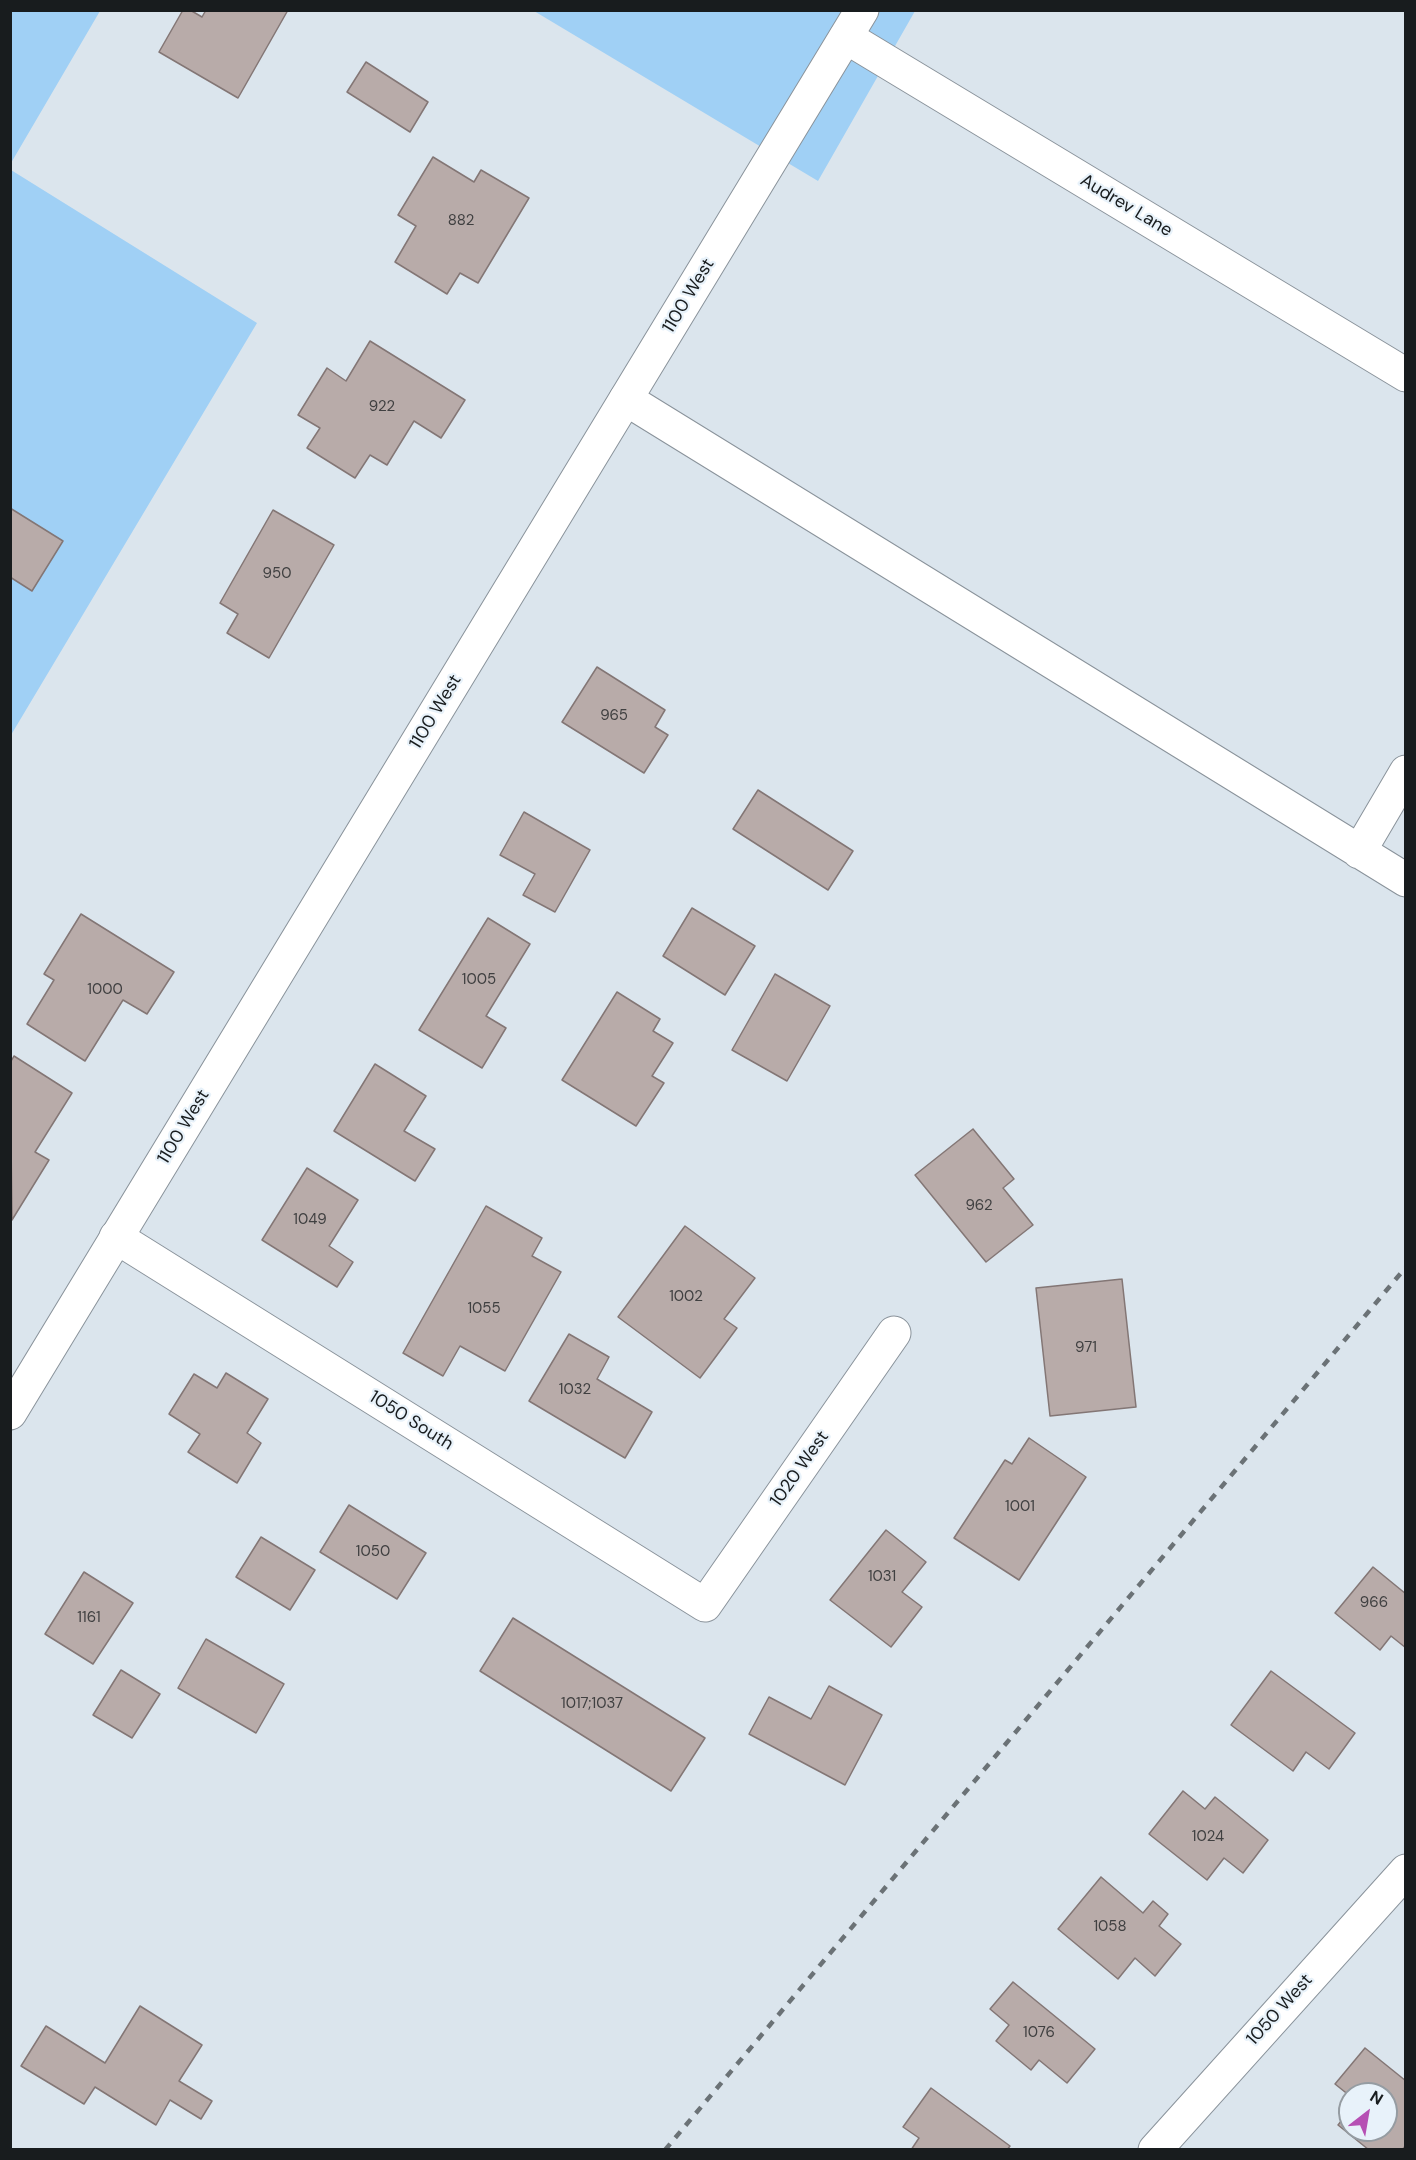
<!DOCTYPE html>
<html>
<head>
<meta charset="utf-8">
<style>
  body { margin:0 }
  #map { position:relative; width:1416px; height:2160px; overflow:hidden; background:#dbe5ed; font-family:"DM Sans",sans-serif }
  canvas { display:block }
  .frame { position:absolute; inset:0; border:12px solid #181c1e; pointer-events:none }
  .north { position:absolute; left:1338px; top:2082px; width:60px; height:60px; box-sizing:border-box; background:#e8f2fa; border:2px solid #959ca2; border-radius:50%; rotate:31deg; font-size:16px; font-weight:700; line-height:24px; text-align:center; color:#181c1e }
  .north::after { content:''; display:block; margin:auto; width:21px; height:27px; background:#b650b4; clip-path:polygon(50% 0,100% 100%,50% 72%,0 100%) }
</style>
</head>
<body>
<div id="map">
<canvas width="1416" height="2160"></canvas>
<div class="frame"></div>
<div class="north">N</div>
</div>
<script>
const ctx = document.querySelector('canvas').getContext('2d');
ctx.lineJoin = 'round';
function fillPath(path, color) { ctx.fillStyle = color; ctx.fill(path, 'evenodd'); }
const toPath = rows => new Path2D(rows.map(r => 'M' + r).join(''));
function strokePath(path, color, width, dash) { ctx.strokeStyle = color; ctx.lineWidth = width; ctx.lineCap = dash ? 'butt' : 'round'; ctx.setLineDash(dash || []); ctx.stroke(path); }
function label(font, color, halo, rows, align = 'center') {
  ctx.font = font + ' "DM Sans",sans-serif'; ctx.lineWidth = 4.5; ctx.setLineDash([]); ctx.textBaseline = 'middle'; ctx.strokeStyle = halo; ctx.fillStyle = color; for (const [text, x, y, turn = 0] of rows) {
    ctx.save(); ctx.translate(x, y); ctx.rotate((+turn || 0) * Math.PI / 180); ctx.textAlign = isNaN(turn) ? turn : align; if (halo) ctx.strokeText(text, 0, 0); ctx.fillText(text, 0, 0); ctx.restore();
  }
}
const green = toPath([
  [11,10,100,11,11,163,10,11],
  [534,11,915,11,818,181],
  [11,170,257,323,11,735]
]);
const building = toPath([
  [183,10,190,10,202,17,206,10,288,10,238,98,159,52,183,10],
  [366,62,428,102,410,132,347,92,366,62],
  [433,157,474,182,481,170,529,198,478,283,460,273,447,294,395,262,416,226,398,215,433,157],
  [370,341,465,400,441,438,414,421,387,465,370,455,355,478,307,448,320,428,298,415,327,368,346,381,370,341],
  [10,508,63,541,32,591,10,577,10,508],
  [273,510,334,545,269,658,227,633,238,614,220,603,273,510],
  [597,667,665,710,655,727,668,735,644,773,562,722,597,667],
  [758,790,853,851,828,890,733,829,758,790],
  [524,812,590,850,555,912,523,895,535,874,500,855,524,812],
  [692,908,755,946,725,995,663,956,692,908],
  [81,914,174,972,147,1014,123,1000,85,1061,27,1024,54,980,44,974,81,914],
  [488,918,530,944,486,1016,506,1028,482,1068,419,1030,488,918],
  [775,974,830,1006,787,1081,732,1050,775,974],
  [617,992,660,1019,653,1031,673,1043,652,1076,664,1083,636,1126,562,1080,617,992],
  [14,1056,72,1093,35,1152,49,1160,12,1220,10,1063,14,1056],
  [375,1064,426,1096,404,1131,435,1149,415,1181,334,1131,375,1064],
  [973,1129,1014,1179,1003,1188,1033,1225,986,1262,915,1175,973,1129],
  [307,1168,358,1200,329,1246,353,1262,337,1287,262,1240,307,1168],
  [486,1206,542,1238,532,1256,561,1272,505,1371,460,1346,443,1376,403,1353,486,1206],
  [685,1226,755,1278,724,1319,737,1328,700,1378,618,1317,685,1226],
  [1122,1279,1136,1407,1050,1416,1036,1288,1122,1279],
  [569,1334,609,1357,597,1379,652,1412,625,1458,529,1401,569,1334],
  [226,1373,268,1399,247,1433,261,1443,237,1483,188,1452,200,1434,169,1414,194,1374,217,1388,226,1373],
  [1029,1438,1086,1477,1019,1580,954,1538,1005,1460,1012,1464,1029,1438],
  [349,1505,426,1553,397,1599,320,1552,349,1505],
  [886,1530,926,1562,902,1592,922,1607,891,1647,830,1600,886,1530],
  [261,1537,315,1570,290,1610,236,1577,261,1537],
  [1373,1567,1406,1594,1406,1648,1391,1636,1380,1650,1335,1613,1373,1567],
  [84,1572,133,1603,93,1664,45,1634,84,1572],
  [513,1618,705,1738,671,1791,480,1671,513,1618],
  [206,1639,284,1684,256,1733,178,1688,206,1639],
  [121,1670,160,1694,132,1738,93,1715,121,1670],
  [1271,1671,1355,1733,1329,1769,1306,1752,1293,1771,1231,1725,1271,1671],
  [829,1686,882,1715,845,1785,749,1734,769,1697,811,1719,829,1686],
  [1183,1791,1205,1809,1215,1797,1268,1840,1243,1873,1224,1858,1207,1880,1149,1834,1183,1791],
  [1101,1877,1143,1913,1153,1901,1168,1914,1159,1926,1181,1944,1155,1976,1135,1958,1118,1979,1058,1929,1101,1877],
  [1013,1982,1095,2049,1067,2083,1039,2060,1031,2070,996,2041,1009,2025,990,2009,1013,1982],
  [140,2006,202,2045,179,2081,212,2101,201,2119,170,2100,156,2125,95,2087,84,2104,21,2066,46,2026,105,2063,140,2006],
  [1365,2048,1406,2081,1406,2145,1402,2150,1369,2150,1338,2125,1350,2110,1350,2130,1386,2130,1386,2094,1350,2094,1350,2096,1335,2084,1365,2048],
  [931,2088,1010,2146,1007,2150,911,2150,919,2138,903,2127,931,2088]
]);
const street = toPath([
  [846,37,1406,375],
  [626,399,1406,880],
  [1359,852,1406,772],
  [116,1237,705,1605,894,1333],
  [1155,2150,1406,1871]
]);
const secondary = toPath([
  [10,1413,862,10]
]);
const rail = toPath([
  [665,2150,1406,1267]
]);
const numberNames = [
  ["882",461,221],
  ["922",382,407],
  ["950",277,574],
  ["965",614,716],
  ["1005",479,980],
  ["1000",105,990],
  ["962",979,1206],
  ["1049",310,1220],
  ["1002",686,1297],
  ["1055",484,1309],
  ["971",1086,1348],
  ["1032",575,1390],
  ["1001",1020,1507],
  ["1050",373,1552],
  ["1031",882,1577],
  ["966",1374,1603],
  ["1161",89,1618],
  ["1017;1037",592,1704],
  ["1024",1208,1837],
  ["1058",1110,1927],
  ["1076",1039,2033]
];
const streetNames = [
  ["Audrev Lane",1126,206,31],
  ["1100 West",689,296,-59],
  ["1100 West",436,712,-59],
  ["1100 West",184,1127,-59],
  ["1050 South",411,1421,32],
  ["1020 West",800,1469,-55],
  ["1050 West",1280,2010,-48]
];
fillPath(green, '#a0d0f5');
fillPath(building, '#b8aba9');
strokePath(building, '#837675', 1.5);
strokePath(street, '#8a939b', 35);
strokePath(secondary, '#8a939b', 35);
strokePath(street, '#fff', 33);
strokePath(secondary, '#fff', 33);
strokePath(rail, '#6b7276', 4.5, [8, 8]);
label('15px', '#404041', null, numberNames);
label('18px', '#181c1e', '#e8f2fa', streetNames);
</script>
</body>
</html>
